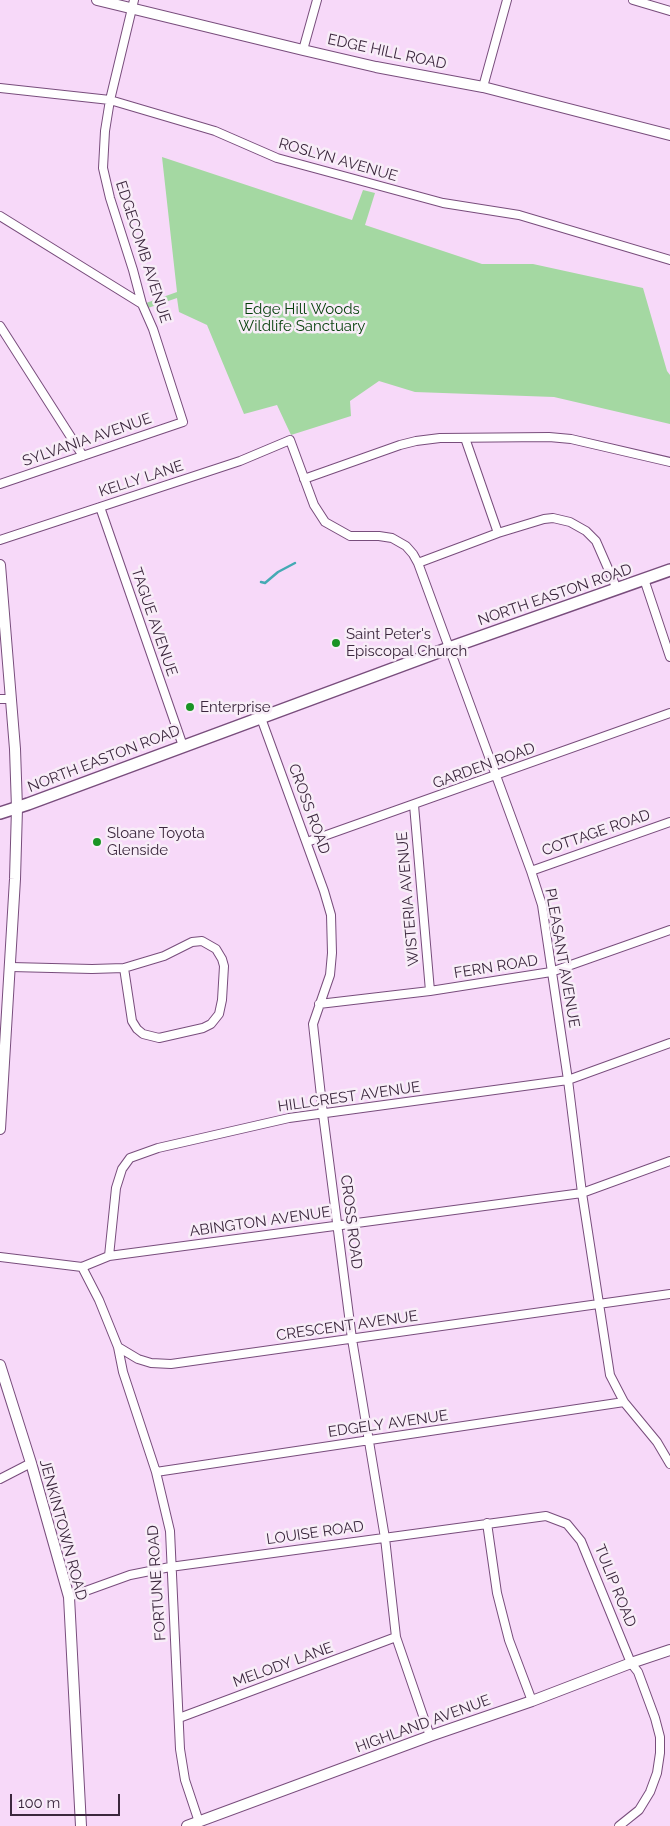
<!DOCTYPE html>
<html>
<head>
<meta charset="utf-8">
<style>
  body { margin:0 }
  #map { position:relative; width:670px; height:1826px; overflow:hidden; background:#f7d9f9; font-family:Raleway,sans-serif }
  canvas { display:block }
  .scale { position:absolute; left:10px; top:1794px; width:110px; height:22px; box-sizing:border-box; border:2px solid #3b273d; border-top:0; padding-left:6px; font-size:15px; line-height:18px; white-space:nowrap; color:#3b273d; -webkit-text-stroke:4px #f8edf8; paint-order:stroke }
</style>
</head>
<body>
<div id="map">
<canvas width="670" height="1826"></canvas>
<div class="scale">100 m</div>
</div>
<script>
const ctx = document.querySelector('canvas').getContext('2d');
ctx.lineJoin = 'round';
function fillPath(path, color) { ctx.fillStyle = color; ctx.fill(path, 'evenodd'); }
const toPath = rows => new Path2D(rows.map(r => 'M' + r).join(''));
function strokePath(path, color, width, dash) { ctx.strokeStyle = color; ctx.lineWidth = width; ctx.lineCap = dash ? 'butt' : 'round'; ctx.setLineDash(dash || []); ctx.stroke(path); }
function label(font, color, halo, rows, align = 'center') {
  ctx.font = font + ' Raleway,sans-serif'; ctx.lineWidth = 5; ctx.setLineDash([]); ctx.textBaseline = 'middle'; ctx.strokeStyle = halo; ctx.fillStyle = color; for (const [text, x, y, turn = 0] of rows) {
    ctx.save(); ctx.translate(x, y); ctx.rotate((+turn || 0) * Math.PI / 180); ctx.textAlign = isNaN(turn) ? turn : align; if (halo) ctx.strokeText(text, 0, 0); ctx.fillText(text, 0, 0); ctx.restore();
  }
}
const green = toPath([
  [162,157,352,220,363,190,375,193,365,225,482,264,533,264,643,288,667,371,670,375,670,424,554,397,415,392,379,381,350,401,351,416,291,435,277,405,244,414,207,325,179,312,177,298,148,308,146,303,177,292]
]);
const stream = toPath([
  [261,582,265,583,278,572,295,563]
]);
const minor = toPath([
  [633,0,670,11],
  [303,50,317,0],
  [483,87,507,0],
  [0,88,110,100,215,131,277,158,443,203,519,215,670,260],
  [0,216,142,304],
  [0,326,83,456],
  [465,438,498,533],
  [304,479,400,445,416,441,440,438,549,437,571,439,670,462],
  [0,484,183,422,153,329,142,304,133,270,110,198,103,168,105,131,110,100,134,0],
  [100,507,183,746],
  [0,540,240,461,290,440,314,505,325,522,350,536,379,536,392,538,406,546,413,554,418,563,531,871,542,905,568,1080,582,1193,610,1375,624,1402,657,1442,670,1464],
  [418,563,498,533,544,519,553,518,570,522,586,531,596,541,617,589],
  [644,579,670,657],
  [0,699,11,699],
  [261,718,324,891,331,915,332,953,330,975,313,1024,323,1114,352,1339,385,1538,396,1637,430,1736],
  [414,805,430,991],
  [307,842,670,713],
  [531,871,670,822],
  [11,967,92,969,124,968,164,956,192,942,202,941,216,949,222,959,224,966,222,1000,219,1014,211,1024,203,1028,159,1038,143,1034,137,1029,132,1021,124,968],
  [319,1004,430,991,551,972,670,930],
  [109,1256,116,1188,122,1169,130,1158,158,1148,289,1118,568,1080,670,1043],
  [0,1257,82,1267,109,1256,582,1193,670,1161],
  [82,1267,99,1300,118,1347,123,1372,156,1472,170,1531,180,1749,185,1780,199,1822],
  [118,1347,138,1359,151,1363,171,1364,670,1294],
  [156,1472,624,1402],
  [0,1479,31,1463],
  [487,1523,497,1593,509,1640,532,1701],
  [69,1597,130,1575,170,1567,546,1516,567,1524,581,1541,631,1663,638,1672,655,1718,660,1737,660,1753,657,1773,650,1792,639,1810,619,1826],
  [179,1718,396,1637]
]);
const tertiary = toPath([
  [97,0,303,50,376,67,483,87,670,135],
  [0,565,15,749,17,808,15,879,0,1129],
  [0,1365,31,1463,69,1597,81,1826],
  [187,1826,430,1736,532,1701,631,1663,670,1650]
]);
const secondary = toPath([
  [0,813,28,804,449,648,670,570]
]);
const markers = [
  [336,643,5,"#199424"],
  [190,707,5,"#199424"],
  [97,842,5,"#199424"]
];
const streetNames = [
  ["EDGE HILL ROAD",387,52,12],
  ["ROSLYN AVENUE",338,160,16],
  ["EDGECOMB AVENUE",143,252,72],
  ["SYLVANIA AVENUE",87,440,-19],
  ["KELLY LANE",141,479,-18],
  ["NORTH EASTON ROAD",555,595,-19],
  ["TAGUE AVENUE",154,622,71],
  ["NORTH EASTON ROAD",104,759,-21],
  ["GARDEN ROAD",484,766,-20],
  ["CROSS ROAD",309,809,70],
  ["COTTAGE ROAD",596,833,-19],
  ["WISTERIA AVENUE",408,899,-95],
  ["PLEASANT AVENUE",562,958,80],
  ["FERN ROAD",496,967,-9],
  ["HILLCREST AVENUE",349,1097,-8],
  ["ABINGTON AVENUE",260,1222,-8],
  ["CROSS ROAD",351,1222,83],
  ["CRESCENT AVENUE",347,1326,-8],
  ["EDGELY AVENUE",388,1424,-8],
  ["JENKINTOWN ROAD",63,1530,75],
  ["LOUISE ROAD",315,1533,-8],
  ["FORTUNE ROAD",157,1583,-94],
  ["TULIP ROAD",615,1586,68],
  ["MELODY LANE",283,1665,-20],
  ["HIGHLAND AVENUE",423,1724,-20]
];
const parkNames = [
  ["Edge Hill Woods",302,309],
  ["Wildlife Sanctuary",302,326]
];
const poiNames = [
  ["Saint Peter's",346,634],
  ["Episcopal Church",346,651],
  ["Enterprise",200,707],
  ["Sloane Toyota",107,833],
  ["Glenside",107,850]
];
fillPath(green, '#a4d8a2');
strokePath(stream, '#45aab4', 2.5);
strokePath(minor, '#784d7c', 10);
strokePath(tertiary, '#784d7c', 12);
strokePath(secondary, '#784d7c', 14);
strokePath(minor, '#fff', 8);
strokePath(tertiary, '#fff', 10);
strokePath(secondary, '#fff', 11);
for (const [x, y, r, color] of markers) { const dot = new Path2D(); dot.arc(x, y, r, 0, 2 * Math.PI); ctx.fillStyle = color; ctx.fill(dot); strokePath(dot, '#f8edf8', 2); }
label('15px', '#3b273d', '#f8edf8', streetNames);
label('15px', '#043e09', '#f8edf8', parkNames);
label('15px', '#3b273d', '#f8edf8', poiNames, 'left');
</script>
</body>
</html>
